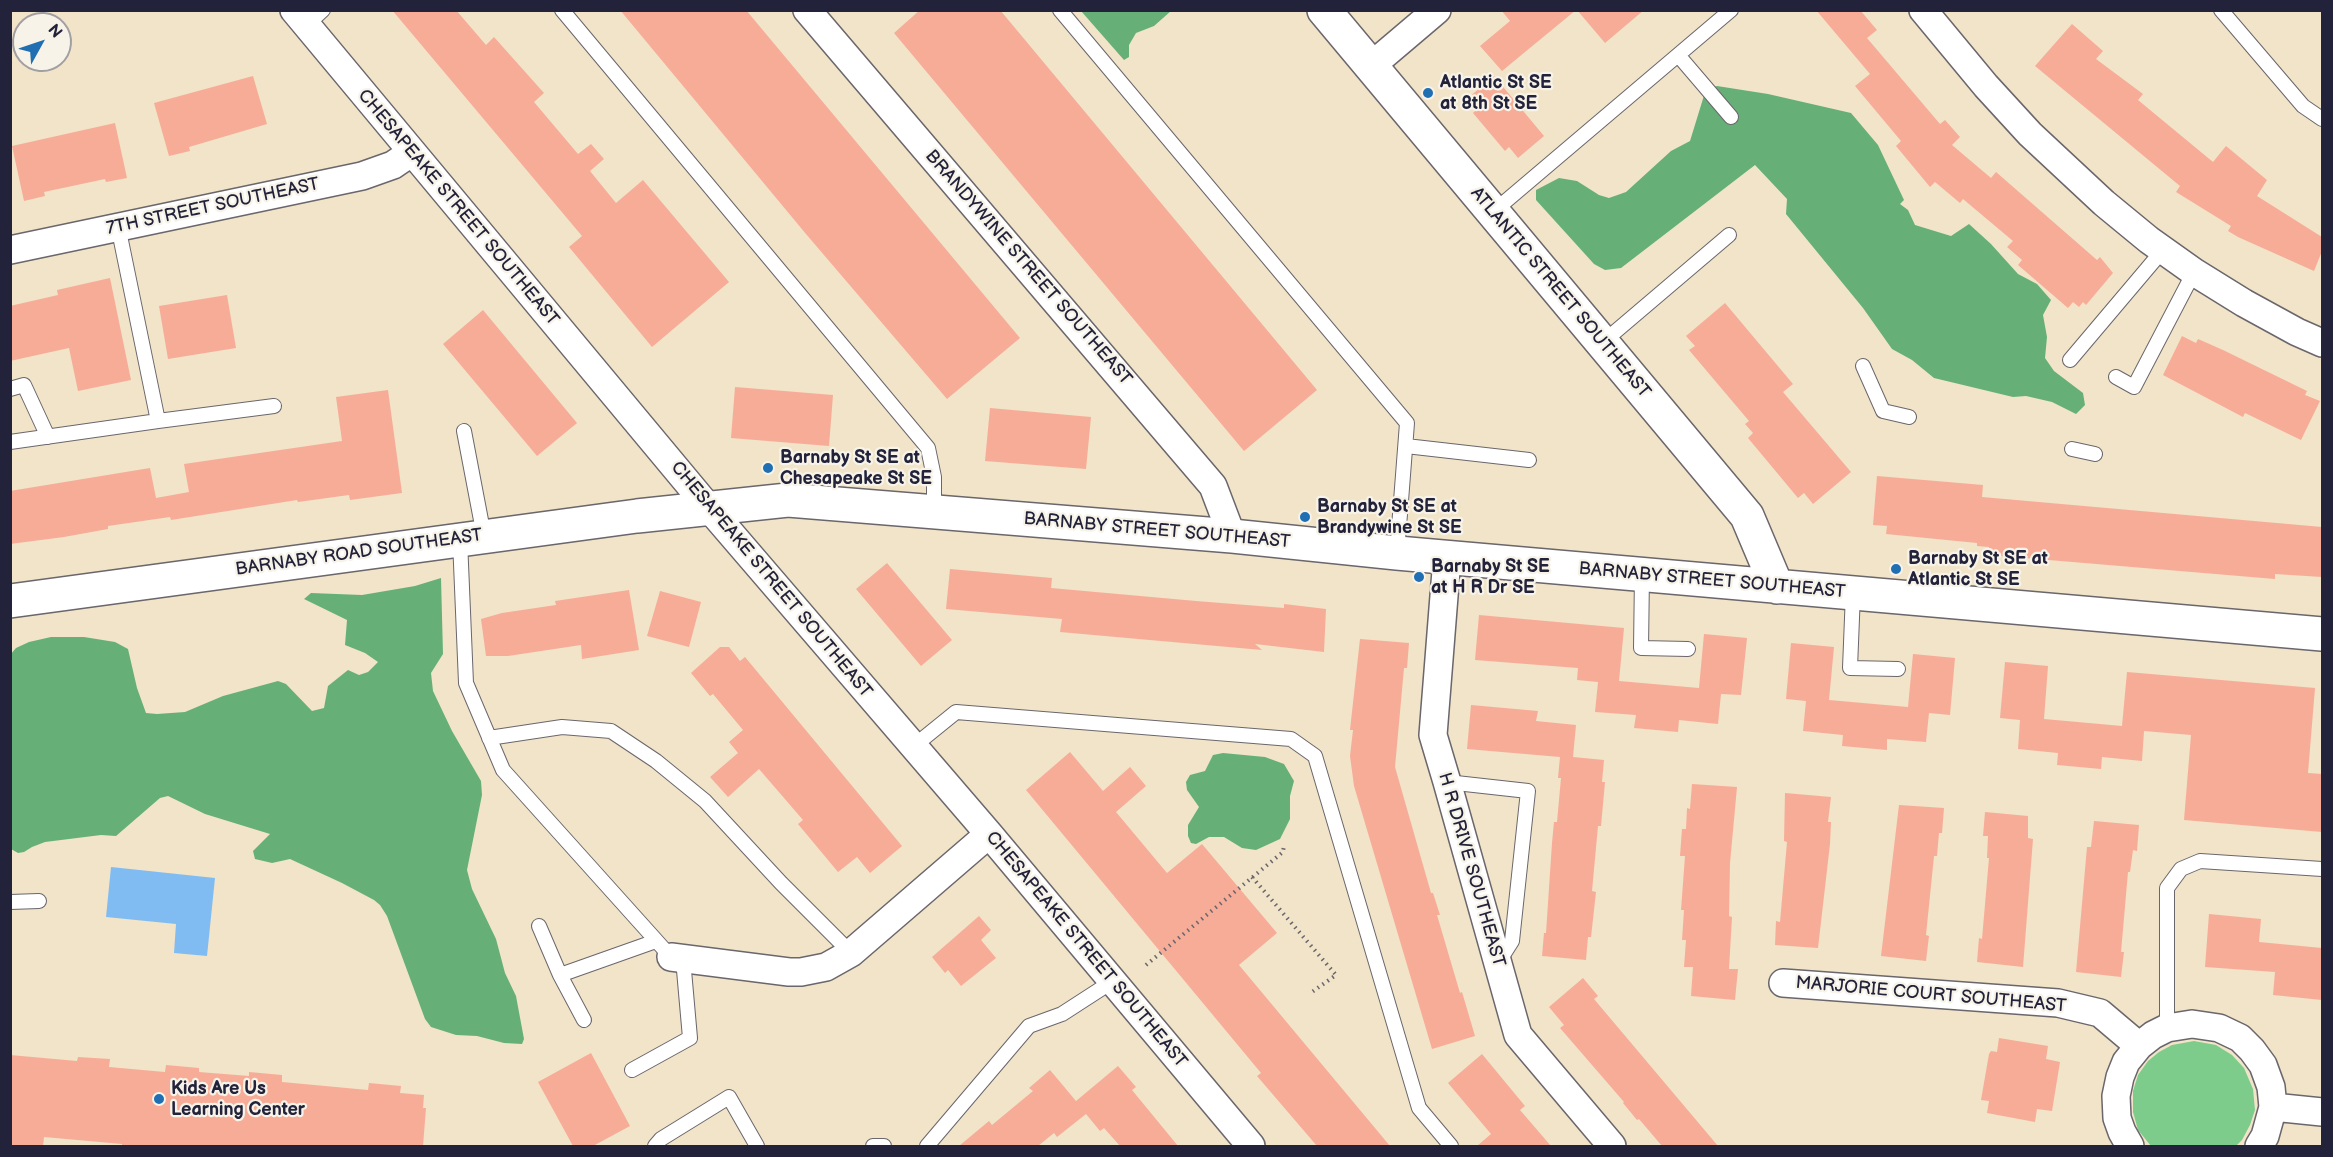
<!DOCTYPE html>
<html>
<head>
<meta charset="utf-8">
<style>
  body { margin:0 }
  #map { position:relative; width:2333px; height:1157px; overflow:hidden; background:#f1e4c8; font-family:"Balsamiq Sans",sans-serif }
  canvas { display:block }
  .frame { position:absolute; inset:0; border:12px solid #22223b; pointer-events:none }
  .north { position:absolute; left:12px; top:12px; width:60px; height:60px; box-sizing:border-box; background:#f7f3e8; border:2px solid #a29fa3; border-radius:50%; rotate:50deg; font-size:16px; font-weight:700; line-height:24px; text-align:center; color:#22223b }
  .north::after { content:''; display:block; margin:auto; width:21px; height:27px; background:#1f6fb2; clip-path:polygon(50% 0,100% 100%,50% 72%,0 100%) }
</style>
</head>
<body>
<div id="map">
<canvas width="2333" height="1157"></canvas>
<div class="frame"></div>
<div class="north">N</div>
</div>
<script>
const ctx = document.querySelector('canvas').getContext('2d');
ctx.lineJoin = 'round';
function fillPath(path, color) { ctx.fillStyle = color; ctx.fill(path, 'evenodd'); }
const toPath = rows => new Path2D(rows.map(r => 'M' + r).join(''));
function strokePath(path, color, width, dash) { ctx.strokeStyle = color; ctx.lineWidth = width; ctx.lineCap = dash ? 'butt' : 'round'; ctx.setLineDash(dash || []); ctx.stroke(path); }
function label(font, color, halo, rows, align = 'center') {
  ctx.font = font + ' "Balsamiq Sans",sans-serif'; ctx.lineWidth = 4.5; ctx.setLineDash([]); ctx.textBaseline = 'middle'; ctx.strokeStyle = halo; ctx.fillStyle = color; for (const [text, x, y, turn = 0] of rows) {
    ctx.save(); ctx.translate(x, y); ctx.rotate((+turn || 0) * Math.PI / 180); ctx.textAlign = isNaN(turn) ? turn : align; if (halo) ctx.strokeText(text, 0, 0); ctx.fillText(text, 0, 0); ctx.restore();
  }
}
const green = toPath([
  [2194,1041,2216,1045,2232,1055,2244,1068,2253,1089,2255,1110,2250,1125,2242,1140,2236,1146,2151,1146,2138,1130,2133,1112,2133,1091,2138,1075,2148,1061,2159,1052,2172,1045]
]);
const forest = toPath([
  [1081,11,1171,11,1154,26,1136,33,1129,45,1129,57,1124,60],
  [1717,86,1768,94,1851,113,1878,145,1904,200,1900,204,1908,210,1915,225,1951,236,1969,224,1991,244,2018,274,2037,284,2051,300,2043,315,2047,337,2045,358,2054,371,2083,393,2085,405,2076,414,2052,402,2026,396,2013,397,1934,378,1912,360,1892,349,1863,308,1786,214,1787,199,1755,165,1621,268,1605,270,1594,264,1536,200,1536,190,1559,178,1577,181,1599,195,1609,198,1626,192,1671,151,1690,141,1706,89],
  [441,578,443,654,431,673,433,691,452,731,481,781,482,795,467,870,472,889,496,939,505,973,516,996,524,1039,522,1044,504,1043,477,1036,456,1035,431,1027,425,1019,387,916,380,905,374,900,342,883,290,859,272,863,255,859,253,851,270,834,205,814,168,796,160,798,116,836,101,835,45,842,32,847,24,852,18,853,11,849,10,655,16,648,29,642,51,637,84,637,115,642,128,649,137,688,146,713,157,714,185,712,223,696,278,681,286,684,312,711,324,708,328,686,348,670,359,675,368,672,378,662,365,653,345,645,347,620,304,599,311,593,362,595,415,586],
  [1223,753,1265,757,1284,764,1294,781,1290,796,1290,819,1280,839,1256,850,1242,848,1224,837,1209,837,1196,844,1191,843,1188,836,1188,825,1199,807,1187,790,1186,782,1190,775,1205,771,1213,755]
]);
const water = toPath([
  [111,867,215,878,207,956,174,953,176,924,106,917]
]);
const building = toPath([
  [392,10,456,10,486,45,494,37,544,93,534,102,578,154,591,144,604,159,590,171,616,203,643,180,729,282,652,347,569,247,582,236],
  [620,10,746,10,1020,338,947,399,806,234],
  [920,10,1000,10,1317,390,1244,451,894,33],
  [1501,10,1576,10,1502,71,1480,46,1510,21],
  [1577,10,1644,10,1605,43],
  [1816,10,1860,10,1877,30,1867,38,1940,124,1945,120,1960,137,1952,145,1991,178,1996,172,2097,260,2100,257,2113,273,2086,305,2083,302,2079,307,2073,302,2068,308,2018,265,2022,260,2007,247,2013,241,1963,199,1960,203,1935,182,1930,187,1896,146,1901,141,1855,86,1870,74],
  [2072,24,2103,51,2096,59,2143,94,2138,100,2213,162,2226,146,2267,180,2257,196,2322,237,2322,251,2314,271,2238,237,2228,231,2231,226,2176,192,2180,186,2035,66],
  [253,76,267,124,189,147,190,151,169,156,154,103],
  [1494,76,1544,136,1518,158,1509,147,1505,151,1473,113,1477,109,1468,98],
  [115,123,127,178,106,182,105,179,44,192,45,196,24,201,12,146],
  [110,278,131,380,78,391,69,348,10,361,10,306,58,295,57,290],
  [227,295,236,348,168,359,159,306],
  [1725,303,1793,384,1783,392,1851,472,1813,504,1804,493,1798,498,1748,438,1753,433,1745,424,1749,421,1689,350,1695,346,1686,336],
  [483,310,577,423,537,456,443,344],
  [2182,336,2196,343,2198,339,2223,350,2307,391,2305,395,2320,401,2301,440,2245,413,2243,417,2163,375],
  [735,387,833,395,829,446,731,438],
  [388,390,402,493,350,500,349,495,298,502,297,500,171,520,170,517,108,526,108,529,64,537,10,544,10,491,150,468,156,498,189,492,184,464,342,441,336,397],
  [990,408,1091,417,1086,469,985,461],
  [1877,476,1983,485,1982,497,2322,527,2322,577,2275,574,2275,579,1989,555,1989,547,1977,546,1977,543,1886,534,1887,526,1873,525],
  [887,563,952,640,921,666,856,589],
  [950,569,1052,578,1051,588,1196,601,1284,608,1284,604,1326,609,1324,652,1255,644,1262,650,1060,632,1062,619,946,609],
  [629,590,639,650,582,659,581,645,508,656,486,656,481,619,502,613,556,605,555,601],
  [660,591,701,602,689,647,647,636],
  [1479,615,1624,628,1619,681,1699,688,1704,634,1747,638,1741,695,1721,694,1718,724,1679,720,1678,732,1634,728,1636,715,1595,712,1598,682,1577,680,1578,668,1475,660],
  [1360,639,1409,643,1407,668,1404,668,1395,767,1431,893,1433,893,1440,915,1437,915,1460,993,1462,992,1475,1036,1432,1049,1354,786,1350,756,1353,730,1350,730],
  [1791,643,1834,647,1829,700,1908,707,1913,654,1955,658,1950,715,1929,713,1926,742,1887,739,1887,750,1842,746,1843,735,1803,731,1806,701,1786,699],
  [720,647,729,647,740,661,745,657,902,846,870,873,857,857,838,872,798,824,803,820,759,769,728,797,710,777,738,753,729,742,743,730,713,694,710,696,691,673],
  [2005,662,2048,666,2044,719,2122,726,2127,672,2315,688,2308,773,2322,774,2322,832,2184,820,2191,735,2144,731,2142,761,2102,757,2101,769,2057,765,2058,753,2018,749,2020,720,2000,718],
  [1471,705,1538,711,1536,721,1576,725,1573,757,1604,760,1602,782,1605,782,1601,826,1598,826,1592,891,1596,892,1591,937,1588,937,1586,960,1542,956,1544,933,1546,933,1552,843,1554,822,1557,822,1561,778,1558,778,1560,757,1467,749],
  [1070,752,1103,791,1130,767,1146,786,1116,812,1167,873,1202,844,1277,933,1239,965,1390,1146,1317,1146,1257,1076,1261,1073,1026,790],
  [1692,784,1737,787,1730,863,1729,916,1732,917,1729,969,1738,969,1735,1000,1691,996,1693,967,1684,967,1686,940,1682,940,1684,910,1681,910,1685,856,1680,856,1682,829,1686,829,1687,808,1690,809],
  [1785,793,1831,797,1828,822,1831,822,1830,844,1818,948,1775,945,1776,921,1780,922,1787,842,1784,841],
  [1899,805,1944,808,1942,833,1939,833,1937,856,1934,856,1926,935,1929,936,1926,961,1881,956],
  [1985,812,2028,816,2028,838,2033,839,2023,967,1977,962,1979,938,1982,939,1989,858,1987,858,1988,836,1983,836],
  [2094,821,2139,825,2137,851,2133,850,2130,872,2128,872,2121,952,2124,952,2121,977,2076,972,2087,847,2091,847],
  [2209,914,2261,919,2259,942,2322,948,2322,1000,2273,995,2275,972,2205,967],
  [979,916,991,930,981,940,996,958,961,986,948,970,945,973,932,957],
  [1583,978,1598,996,1594,999,1718,1146,1662,1146,1639,1119,1637,1120,1623,1103,1624,1102,1560,1028,1564,1025,1549,1007],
  [1999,1038,2048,1046,2046,1059,2060,1062,2052,1111,2037,1109,2035,1122,1987,1113,1989,1101,1981,1100,1989,1054,1991,1051,1997,1052],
  [591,1053,630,1126,593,1146,573,1146,538,1082],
  [1482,1054,1525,1106,1520,1110,1551,1146,1477,1146,1491,1134,1448,1083],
  [10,1055,77,1061,78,1057,110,1059,109,1067,165,1072,166,1065,199,1068,199,1072,249,1076,249,1072,282,1075,282,1082,368,1090,369,1083,401,1086,400,1093,424,1095,423,1108,426,1108,423,1146,122,1146,122,1144,44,1137,43,1146,10,1146],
  [1118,1066,1136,1087,1132,1090,1178,1146,1120,1146,1104,1128,1100,1131,1086,1114,1057,1137,1054,1133,1038,1146,959,1146,989,1121,992,1125,1033,1091,1029,1088,1050,1070,1076,1101]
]);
const path = toPath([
  [1252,877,1336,975,1312,992],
  [1146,965,1283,852,1284,845]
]);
const lane = toPath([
  [562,10,928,448,934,477,934,512],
  [1060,10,1407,423,1397,553],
  [2221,10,2303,106,2322,119],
  [306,26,323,10],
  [1678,55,1731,117],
  [1493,212,1731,10],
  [1602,343,1729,235],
  [2070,360,2163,250],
  [1863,366,1883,411,1909,417],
  [2116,377,2134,387,2194,272],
  [10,389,24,385,48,437],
  [158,421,274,406],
  [464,431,484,536],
  [10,442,158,421,118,226],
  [1406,446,1529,460],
  [2072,449,2095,454],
  [460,540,466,683,503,770,671,957],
  [1642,575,1641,648,1688,649],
  [1853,593,1850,668,1898,669],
  [489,738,562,727,611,731,656,761,705,801,781,883,851,953],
  [914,746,956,712,1291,739,1315,756,1419,1108,1451,1146],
  [1447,782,1528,791,1512,941,1498,963],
  [10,902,39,901],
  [539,926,560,975],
  [584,1020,560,975,656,941],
  [2167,1028,2167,888,2181,869,2200,861,2322,869],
  [632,1070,690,1038,683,959],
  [655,1146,661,1139,729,1097,757,1146],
  [873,1146,884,1146],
  [927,1146,1029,1026,1062,1014,1113,981]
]);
const street = toPath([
  [294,10,708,507,989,834,1251,1146],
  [807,10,1213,486,1232,536],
  [1923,10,1986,86,2030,134,2104,203,2149,240,2194,272,2244,303,2297,332,2322,343],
  [1371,66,1437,10],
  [10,250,362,176,393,165,412,152],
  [1447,558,1433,735,1447,782,1518,1035,1612,1146],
  [671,957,789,972,801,972,826,967,851,953,989,834],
  [1783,983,2058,1003,2100,1013,2139,1046],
  [2273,1107,2322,1112],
  [2130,1146,2122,1132,2117,1118,2116,1096,2120,1077,2126,1062,2139,1046,2153,1035,2167,1028,2192,1024,2219,1028,2240,1038,2252,1050,2263,1065,2271,1087,2273,1107,2265,1136,2259,1146]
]);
const secondary = toPath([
  [1324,10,1747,516,1777,587],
  [10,601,637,516,788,500,1232,536,1397,553,2322,634]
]);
const markers = [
  [1428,93,6,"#1f6fb2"],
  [768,468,6,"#1f6fb2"],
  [1305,517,6,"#1f6fb2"],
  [1896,569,6,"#1f6fb2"],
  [1419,577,6,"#1f6fb2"],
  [159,1099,6,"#1f6fb2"]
];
const poiNames = [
  ["Atlantic St SE",1440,83],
  ["at 8th St SE",1440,104],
  ["Barnaby St SE at",780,458],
  ["Chesapeake St SE",780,479],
  ["Barnaby St SE at",1317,507],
  ["Brandywine St SE",1317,528],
  ["Barnaby St SE at",1908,559],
  ["Atlantic St SE",1908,580],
  ["Barnaby St SE",1431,567],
  ["at H R Dr SE",1431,588],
  ["Kids Are Us",171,1089],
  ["Learning Center",171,1110]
];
const streetNames = [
  ["7TH STREET SOUTHEAST",213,207,-12],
  ["CHESAPEAKE STREET SOUTHEAST",458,208,50],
  ["BRANDYWINE STREET SOUTHEAST",1028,268,49],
  ["ATLANTIC STREET SOUTHEAST",1560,293,50],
  ["BARNABY STREET SOUTHEAST",1157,531,5],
  ["BARNABY ROAD SOUTHEAST",359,553,-8],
  ["CHESAPEAKE STREET SOUTHEAST",771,580,50],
  ["BARNABY STREET SOUTHEAST",1712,581,5],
  ["H R DRIVE SOUTHEAST",1471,870,74],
  ["CHESAPEAKE STREET SOUTHEAST",1086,950,50],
  ["MARJORIE COURT SOUTHEAST",1931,995,5]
];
fillPath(green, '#7ecc8c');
fillPath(forest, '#66b078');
fillPath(water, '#80bcf2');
fillPath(building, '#f7ac97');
strokePath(lane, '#6a666c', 16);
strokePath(street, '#6a666c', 30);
strokePath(secondary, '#6a666c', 36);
strokePath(path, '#6a666c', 4, [1.5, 4.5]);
strokePath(lane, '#fff', 14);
strokePath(street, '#fff', 27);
strokePath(secondary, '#fff', 33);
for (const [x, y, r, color] of markers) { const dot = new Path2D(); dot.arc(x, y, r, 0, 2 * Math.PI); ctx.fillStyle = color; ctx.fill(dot); strokePath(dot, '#f7f3e8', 2); }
label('bold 18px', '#22223b', '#f7f3e8', poiNames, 'left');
label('18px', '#22223b', '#f7f3e8', streetNames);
</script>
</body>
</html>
